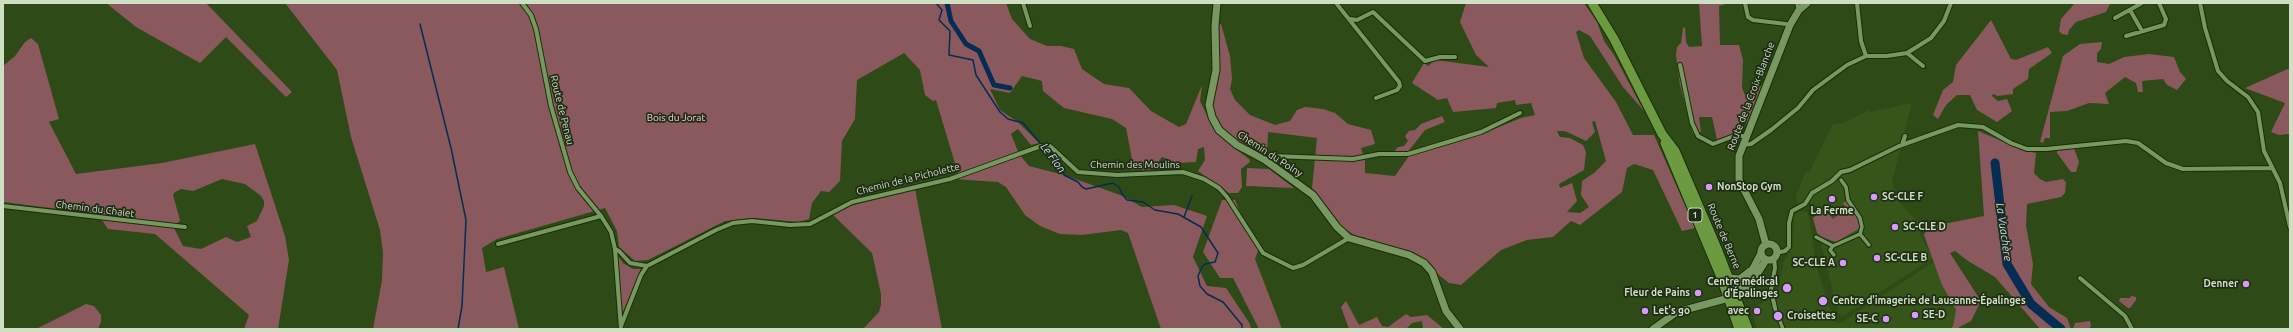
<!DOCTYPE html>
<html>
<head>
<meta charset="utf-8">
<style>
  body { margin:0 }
  #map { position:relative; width:2293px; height:332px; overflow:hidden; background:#2e4a16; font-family:Ubuntu,sans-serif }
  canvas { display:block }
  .frame { position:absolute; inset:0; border:4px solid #cedfc3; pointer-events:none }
</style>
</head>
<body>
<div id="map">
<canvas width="2293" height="332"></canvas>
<div class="frame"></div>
</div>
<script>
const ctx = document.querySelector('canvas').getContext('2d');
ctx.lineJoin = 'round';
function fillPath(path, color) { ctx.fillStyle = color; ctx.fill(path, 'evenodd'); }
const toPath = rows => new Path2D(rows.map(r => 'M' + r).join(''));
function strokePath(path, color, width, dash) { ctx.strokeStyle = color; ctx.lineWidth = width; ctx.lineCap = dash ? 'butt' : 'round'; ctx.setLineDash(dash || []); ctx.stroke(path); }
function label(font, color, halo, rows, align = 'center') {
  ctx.font = font + ' Ubuntu,sans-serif'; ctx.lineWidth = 3.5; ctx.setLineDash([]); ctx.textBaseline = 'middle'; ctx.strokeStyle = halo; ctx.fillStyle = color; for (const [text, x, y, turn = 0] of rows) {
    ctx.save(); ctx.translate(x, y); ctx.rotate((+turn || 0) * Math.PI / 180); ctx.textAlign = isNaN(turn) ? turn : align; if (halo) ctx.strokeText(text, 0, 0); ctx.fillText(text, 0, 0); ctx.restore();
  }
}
const built = toPath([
  [1912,103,1892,182,1899,202,1918,222,1920,235,1933,258,1843,316,1838,313,1811,203,1805,202,1798,205,1796,196,1806,171,1809,173,1832,125,1843,123,1869,110,1870,112],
  [1800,211,1807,212,1809,216,1816,265,1834,321,1839,324,1935,261,1942,285,1956,310,1953,326,1950,329,1757,329,1751,308,1777,296,1784,260,1793,247,1794,216,1796,213]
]);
const green = toPath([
  [106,3,206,3,292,92,286,97,226,37,200,63,136,27],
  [285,3,1006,3,1012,19,1030,39,1047,46,1061,46,1074,49,1082,69,1104,84,1129,88,1151,111,1179,127,1186,124,1202,85,1200,101,1214,130,1224,140,1249,159,1250,162,1241,169,1242,187,1238,193,1229,193,1198,171,1205,160,1204,147,1198,149,1196,162,1176,163,1162,157,1159,161,1170,169,1129,170,1132,159,1126,128,1112,119,1064,108,1043,91,1042,81,1022,76,1010,93,990,89,1000,110,1018,122,1039,143,1031,145,1018,129,1011,134,1019,154,1029,166,1064,175,1123,196,1142,207,1174,205,1207,216,1193,257,1207,286,1226,288,1250,324,1251,329,1161,329,1128,233,1121,230,1082,235,1060,234,1040,226,1025,215,1006,187,998,182,953,179,959,177,936,100,933,101,925,95,920,70,904,53,857,80,855,119,842,141,840,181,829,192,821,191,812,203,809,219,799,222,754,218,725,221,648,260,635,261,619,247,617,231,605,208,497,239,482,248,486,272,504,267,519,329,373,329,382,280,383,253,380,230,351,137,337,70],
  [1466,3,1584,3,1597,22,1604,41,1614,55,1644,111,1623,87,1590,36,1579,30,1576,32,1584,58,1616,102,1633,135,1654,135,1695,228,1682,231,1653,170,1634,164,1627,168,1622,192,1580,225,1571,221,1553,237,1527,240,1501,250,1461,285,1449,283,1420,260,1365,242,1366,238,1354,235,1342,227,1312,188,1317,138,1268,132,1267,154,1254,151,1239,143,1219,124,1212,106,1218,25,1221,24,1230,56,1232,79,1230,89,1235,100,1250,115,1275,125,1290,121,1297,110,1305,107,1323,109,1335,113,1348,124,1371,130,1375,144,1361,148,1365,161,1365,173,1395,176,1409,156,1474,137,1521,118,1535,115,1531,103,1516,105,1515,100,1497,103,1496,108,1453,112,1447,98,1438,100,1412,83,1424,63,1428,66,1435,60,1489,67,1476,55,1460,22],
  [1595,121,1606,161,1594,173,1582,181,1581,195,1589,207,1580,213,1567,212,1577,201,1572,183,1560,188,1559,184,1584,170,1586,152,1583,145,1570,138,1560,137,1557,131,1565,131,1586,141,1595,132,1592,122],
  [1699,3,1729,3,1719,6,1720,45,1739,45,1743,60,1742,88,1745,95,1762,85,1747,123,1740,121,1734,135,1717,140,1712,117,1699,117,1701,132,1693,134,1680,85,1676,55,1677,47,1681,43,1683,28,1685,27,1686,42,1689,47,1702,46],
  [2075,3,2109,3,2110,4,2106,12,2076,22,2069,30,2068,35,2062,34,2059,31,2061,19],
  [1991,20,2011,59,2016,60,2048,47,2052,53,2029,69,2028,79,2013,89,2013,94,1998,96,1993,94,1992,96,1998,101,2007,99,2012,111,1997,122,1977,110,1970,95,1957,95,1946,105,1938,119,1933,115,1943,90,1953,82,1956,65],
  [31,38,38,44,59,119,49,122,76,174,162,163,255,144,285,236,289,260,278,329,244,329,249,315,155,234,108,229,98,214,3,202,3,66,15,56,25,42],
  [222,179,245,184,261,196,264,201,264,206,257,221,247,226,251,237,237,242,226,237,201,249,183,246,174,228,180,220,173,195,175,192,181,189,193,191],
  [2102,42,2101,49,2097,53,2097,62,2109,64,2124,57,2149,54,2174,57,2180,72,2186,79,2177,90,2167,85,2163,79,2142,81,2143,92,2138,92,2136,83,2125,77,2105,93,2109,104,2089,103,2067,111,2050,112,2050,138,2045,138,2043,143,2040,142,2063,56,2080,44],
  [2290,68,2290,132,2289,134,2279,135,2271,132,2285,103,2245,88],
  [1442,116,1445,122,1425,130,1407,153,1393,153,1398,147,1404,146,1408,141,1405,136,1409,131,1415,130,1421,124],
  [1978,131,2023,150,2036,153,2034,173,2040,179,2046,182,2063,179,2066,182,2065,193,2061,197,2027,204,2026,226,2033,264,2031,284,2049,307,2067,318,2071,329,2040,329,1995,277,1968,261,1955,251,1950,253,1981,301,1971,321,1956,329,1950,329,1953,326,1956,310,1942,285,1924,235,1928,227,1984,216],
  [2074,148,2079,162,2076,172,2071,172,2057,153,2057,150],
  [1247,168,1269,169,1294,188,1246,186],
  [915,189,942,329,863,329,879,312,881,305,881,294,872,253,832,214,838,209],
  [1222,200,1235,200,1247,230,1259,248,1255,259,1282,329,1259,329,1233,278,1220,278,1203,252],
  [1846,201,1856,215,1860,228,1836,242,1822,237,1817,233,1813,218,1824,209,1833,219,1846,208,1843,203],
  [618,256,623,263,633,269,641,269,622,314],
  [2131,296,2136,297,2136,300,2130,308,2128,308,2119,301,2120,298,2130,298],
  [1346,301,1359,325,1377,317,1382,326,1388,327,1406,314,1411,317,1427,315,1444,329,1423,329,1422,321,1412,323,1406,329,1349,329,1341,307],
  [86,304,94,306,101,315,101,322,98,329,36,329],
  [2090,321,2091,326,2089,329,2073,329,2075,323]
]);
const stream = toPath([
  [936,3,942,10,939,20,950,31,949,55,973,60,976,75,1000,112,1008,119,1023,123,1042,145],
  [420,24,451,148,466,220,462,306,458,329],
  [1045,147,1054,156,1064,175,1078,182,1082,187,1086,189,1113,183,1119,187,1122,194,1127,200,1143,202,1155,210,1178,214,1201,227,1218,253,1215,262,1205,264,1202,267,1198,276,1200,286,1207,294,1223,302,1242,325,1242,329],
  [1184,217,1192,196]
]);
const canal = toPath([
  [947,3,951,21,966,44,979,51,994,85,1010,88]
]);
const river = toPath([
  [1995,163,2007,264,2031,304,2061,329]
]);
const pedestrian = toPath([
  [1860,234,1869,245],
  [1816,237,1833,246,1860,234,1862,227,1860,218,1848,200,1846,187,1841,180],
  [1833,246,1830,250,1834,255],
  [1775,308,1783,329]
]);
const minor = toPath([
  [522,3,531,15,536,29,551,106,570,172,578,188,601,216],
  [1023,3,1030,26],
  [1336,3,1399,82,1400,86,1397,90,1376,98],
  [1745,3,1748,17,1753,20,1786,24],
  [1797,3,1799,10],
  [1857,3,1861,41,1866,56],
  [2200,3,2205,28,2218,71,2227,81,2248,97,2258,112,2264,151,2280,183,2290,227],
  [2130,10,2142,31],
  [2115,18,2142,3],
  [1350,19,1357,20,1373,12,1425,61,1440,57,1455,57],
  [2126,36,2164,25,2166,19,2159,3],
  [1907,53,1923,66],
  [1680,65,1692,123,1698,136,1713,144,1734,136,1746,136],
  [1742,145,1751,144,1771,130,1798,108,1813,90,1847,65,1866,56,1887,56,1907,53,1931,38,1944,21,1951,3],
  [1902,145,1905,136],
  [1265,160,1273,156,1353,159,1379,154,1408,154,1481,132,1520,113],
  [3,206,185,227],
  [498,244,601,216,611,232,615,249,621,329],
  [615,249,619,251,630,263,647,266,716,230,733,223,752,221,790,225,810,224,852,202,950,179,1041,146,1050,146,1078,172,1117,175,1183,172,1204,179,1219,188,1227,197,1263,253,1293,268,1303,265,1349,238],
  [1776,253,1785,251,1789,247,1789,223,1792,211,1805,204,1812,193,1832,181,1841,172,1850,170,1899,146,1958,125,1983,127,2011,143,2027,149,2046,149,2126,141,2138,143,2166,163,2183,169,2272,168],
  [1774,258,1775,268,1771,290,1775,308],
  [2080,278,2125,316,2132,329],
  [621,326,641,275,647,266]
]);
const tertiary = toPath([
  [1217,3,1215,26,1216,70,1209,105,1212,117,1219,130,1237,145,1265,160,1313,195,1337,227,1349,238,1409,255,1424,263,1432,272,1446,311,1460,329],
  '1761 252a8 8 0 1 1 16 0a8 8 0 1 1-16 0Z',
  [1766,245,1759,219,1739,180,1739,156,1790,25,1799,10,1807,3],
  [1729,278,1740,279,1750,271],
  [1736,295,1745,293,1766,260],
  [1736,295,1750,274,1761,253],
  [1653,329,1677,312,1729,298]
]);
const primary = toPath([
  [1592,3,1614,39,1662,134,1675,151,1718,251,1748,329],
  [1665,143,1721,277,1739,329]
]);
const markers = [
  [1709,187,4,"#d79bf9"],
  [1874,197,4,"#d79bf9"],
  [1832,199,4,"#d79bf9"],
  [1895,227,4,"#d79bf9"],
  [1877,258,4,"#d79bf9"],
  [1843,263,4,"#d79bf9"],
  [2246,284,4,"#d79bf9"],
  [1787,288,5,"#d79bf9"],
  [1698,293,4,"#d79bf9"],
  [1823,301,5,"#d79bf9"],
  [1645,311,4,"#d79bf9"],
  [1757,311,4,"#d79bf9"],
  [1915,315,4,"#d79bf9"],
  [1778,316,5,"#d79bf9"],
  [1886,319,4,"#d79bf9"]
];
const shields = [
  [1695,215,14]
];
const shieldNames = [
  ["1",1695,215]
];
const streetNames = [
  ["Route de la Croix-Blanche",1751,96,-69],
  ["Route de Penau",562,110,76],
  ["Chemin du Polny",1270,154,33],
  ["Chemin des Moulins",1135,165],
  ["Chemin de la Picholette",908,179,-14],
  ["Chemin du Chalet",95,209,7],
  ["Route de Berne",1724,236,67]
];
const parkNames = [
  ["Bois du Jorat",676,118]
];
const poiNames = [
  ["NonStop Gym",1717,187],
  ["SC-CLE F",1882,197],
  ["La Ferme",1832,211,"center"],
  ["SC-CLE D",1903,227],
  ["SC-CLE B",1885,258],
  ["SC-CLE A",1835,263,"right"],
  ["Centre médical",1778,282,"right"],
  ["d'Épalinges",1778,294,"right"],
  ["Denner",2238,284,"right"],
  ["Fleur de Pains",1690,293,"right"],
  ["Centre d'imagerie de Lausanne-Épalinges",1832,301],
  ["Let's go",1653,311],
  ["avec",1749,311,"right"],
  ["SE-D",1923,315],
  ["Croisettes",1787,316],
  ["SE-C",1878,319,"right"]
];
const waterNames = [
  ["Le Flon",1053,158,53],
  ["La Vuachère",2004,232,82]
];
fillPath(built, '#355519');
fillPath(green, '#89595e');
strokePath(stream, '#052c53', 1.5);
strokePath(canal, '#052c53', 5);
strokePath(river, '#052c53', 9);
strokePath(pedestrian, '#192e06', 5.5);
strokePath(minor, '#192e06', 6);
strokePath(tertiary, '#192e06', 9);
strokePath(primary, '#192e06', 11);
strokePath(pedestrian, '#789862', 3.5);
strokePath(minor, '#789862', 4);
strokePath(tertiary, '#789862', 7);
strokePath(primary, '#6b9a40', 9);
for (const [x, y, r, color] of markers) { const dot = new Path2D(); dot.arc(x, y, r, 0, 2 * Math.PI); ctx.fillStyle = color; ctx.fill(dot); strokePath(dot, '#1f2c16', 1.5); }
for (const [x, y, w] of shields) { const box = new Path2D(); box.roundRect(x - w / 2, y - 7, w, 14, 3); ctx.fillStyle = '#1f2c16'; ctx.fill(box); strokePath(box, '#cedfc3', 1); }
label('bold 9px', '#cedfc3', null, shieldNames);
label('10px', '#cedfc3', '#1f2c16', streetNames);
label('10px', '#f8d0d3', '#1f2c16', parkNames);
label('bold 10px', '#cedfc3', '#1f2c16', poiNames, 'left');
label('italic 11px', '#c6ddf8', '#1f2c16', waterNames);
</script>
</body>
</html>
